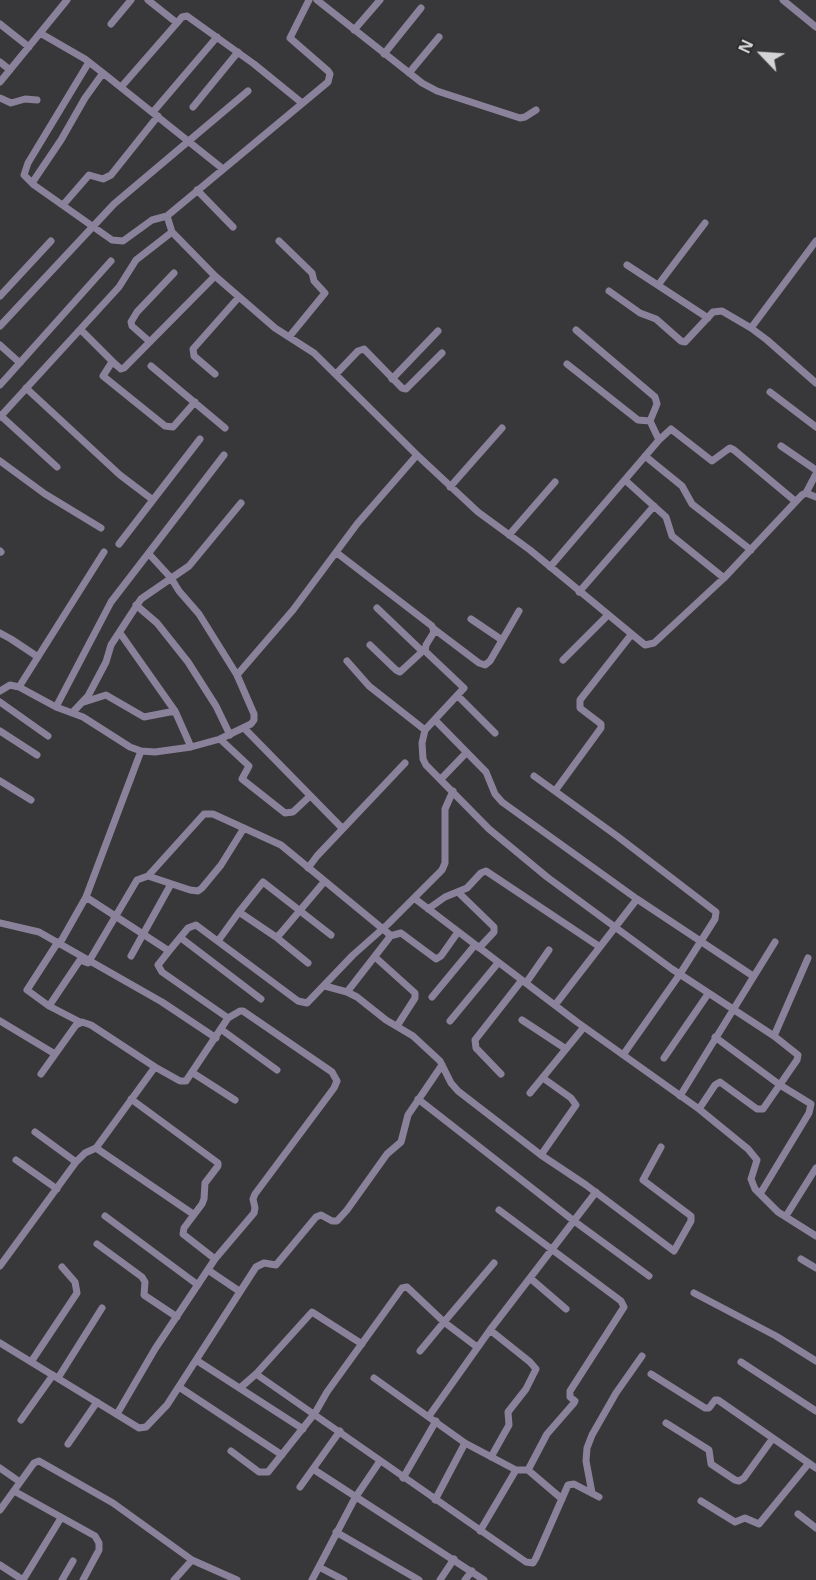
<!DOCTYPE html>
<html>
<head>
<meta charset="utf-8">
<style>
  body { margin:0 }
  #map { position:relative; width:816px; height:1580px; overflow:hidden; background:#383739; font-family:"Open Sans",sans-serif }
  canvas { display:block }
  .north { position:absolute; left:732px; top:24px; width:60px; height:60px; -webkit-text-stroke:4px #2e2d2f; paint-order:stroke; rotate:295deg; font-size:16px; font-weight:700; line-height:24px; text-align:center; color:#d4d4d5 }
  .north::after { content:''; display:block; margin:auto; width:21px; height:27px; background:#d4d4d5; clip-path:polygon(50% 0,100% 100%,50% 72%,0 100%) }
</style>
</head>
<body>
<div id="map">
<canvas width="816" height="1580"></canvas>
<div class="north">N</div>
</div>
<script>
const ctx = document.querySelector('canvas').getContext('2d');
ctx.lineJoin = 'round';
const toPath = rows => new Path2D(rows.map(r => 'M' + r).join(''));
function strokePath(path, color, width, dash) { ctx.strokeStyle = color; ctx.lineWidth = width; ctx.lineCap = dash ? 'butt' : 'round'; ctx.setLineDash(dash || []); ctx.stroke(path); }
const minor = toPath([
  [148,0,177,23],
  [309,0,290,38,328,71,330,74,328,82,167,216,172,232,215,276,275,328,314,353,417,455,478,512,530,550,645,645,654,643,724,578,802,495,806,493,816,497],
  [317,0,422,83,437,91,520,118,525,117,536,110],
  [783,0,816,27],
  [0,24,29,47],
  [111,24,131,0],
  [354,30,380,0],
  [40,33,85,59,103,73,223,169],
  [384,54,421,8],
  [0,62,10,70],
  [89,62,28,163,24,175,34,185,112,240,123,241,152,220,167,216],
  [409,73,439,37],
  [0,82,67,0],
  [122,86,177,23,182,17,187,16,254,64,302,103],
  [0,98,11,103,25,99,37,100],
  [193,107,238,52],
  [153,112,217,37],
  [32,183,61,140,85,98,103,73],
  [197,190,233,227],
  [63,205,89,175,103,179,111,175,158,116],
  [279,241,312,273,314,281,325,293,289,337],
  [627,265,708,318],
  [658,285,705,223],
  [609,291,640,313,656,319,681,341,685,342,713,312,722,311,751,328,767,340,816,383],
  [0,296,51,241],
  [0,326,114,204,248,91],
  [751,328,816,241],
  [81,330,115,364,121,369,124,368,215,276],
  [576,330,655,397,657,404,650,421],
  [150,342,132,326,131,322,137,312,174,273],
  [0,345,20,363],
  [112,362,103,376,165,426,173,427,195,402],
  [567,364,638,420,650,421,659,440],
  [151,366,225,428],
  [215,374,194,356,193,349,239,297],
  [336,374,358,351,364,349,402,388,406,389,442,353],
  [392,379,438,331],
  [0,385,111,261],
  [26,388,120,475,153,500],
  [770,392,816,427],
  [0,415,57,467],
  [0,417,119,287,136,260,172,232],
  [781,446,816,470],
  [645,456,682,486,692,504,751,550],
  [0,461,45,494,101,528],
  [625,480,666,517,672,536,724,578],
  [450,487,502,428],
  [806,493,816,474],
  [509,535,555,482],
  [119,544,200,439],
  [0,551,1,552],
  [337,553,432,626,434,632,426,645,425,651,464,688,425,730,422,743,423,759,426,765,489,829,547,877,672,969,774,1036,798,1055,797,1060,763,1109,757,1109,720,1082,715,1085,699,1109],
  [149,554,171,578,179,591,199,614,237,675],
  [550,567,659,440,671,429,712,461,727,450,730,448,734,450,795,501],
  [579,592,654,506],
  [136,605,157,623,188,662,216,706,230,735],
  [377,608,422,651],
  [471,619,502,640],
  [434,629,479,663,485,665,490,661,519,611],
  [0,633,11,639,38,657],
  [120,633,175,711,191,747],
  [370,645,396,670,400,672,425,649],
  [563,660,607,616],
  [347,661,369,686,425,730],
  [19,687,104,552],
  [0,691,10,685,19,687,56,707,83,717,130,747,141,751,155,752,191,747,220,739,251,724,254,720,254,714,237,675,293,610,357,524,417,455],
  [458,696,495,733],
  [0,702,48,736],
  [84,702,106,695,144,717,175,711],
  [56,707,111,602,224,455],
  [72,713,88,696,106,662,111,645,141,599,189,566,241,503],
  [435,720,486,772,495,794,502,802,637,899,753,976],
  [244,728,342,828],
  [0,731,37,755],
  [220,739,249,766,242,779,285,813,293,812,310,796],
  [141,751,86,897,169,951,158,965,162,972,228,1018],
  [534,776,617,836,716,912,715,919,680,974,623,1055],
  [441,779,466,753],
  [0,781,31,800],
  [555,791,601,728,601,724,580,708,580,700,631,635],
  [308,868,317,856,405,763],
  [148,876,204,814,213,814,281,845,389,934,389,938,347,992],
  [459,893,494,927,494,932,479,948],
  [414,898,577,1022,699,1109,748,1149,757,1160,751,1179,755,1189,778,1212,816,1236],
  [428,909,445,897,467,888,481,873,486,871,600,947],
  [239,912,263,882,331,935],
  [0,923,39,932,162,1002,216,1038],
  [390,936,401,933,436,959,441,956,458,932],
  [276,937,308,963],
  [181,938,261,999],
  [218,941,239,912,276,937,280,934,324,882],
  [60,943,86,897],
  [169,951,188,928,196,925,298,1001,307,1003,353,955,388,924,442,870,445,863,445,809,453,791],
  [131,956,171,884],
  [375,957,415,993,415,998,397,1026],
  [526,983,549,950],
  [325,986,347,992,357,997,386,1020,413,1036,440,1061,451,1083,458,1091,541,1155,586,1185,674,1251,691,1221,691,1216,643,1180,661,1147],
  [432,997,475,945],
  [555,1005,637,899],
  [49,1006,27,990,58,942],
  [522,1020,566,1049],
  [0,1021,55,1054],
  [450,1021,498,963],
  [80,1022,49,1006,80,960,88,963,137,880,148,876,190,890,198,891,202,888,221,865,244,828],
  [222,1030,277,1070],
  [774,1036,808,958],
  [715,1037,780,1085,811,1104,809,1113,760,1194],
  [664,1058,708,994],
  [193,1073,235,1100],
  [41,1074,76,1025,82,1022,91,1025,155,1067],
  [501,1074,476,1048,475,1040,522,980],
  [530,1093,584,1027],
  [680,1096,775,942],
  [418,1099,574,1221,649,1276],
  [35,1132,76,1162],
  [96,1148,193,1214],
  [541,1155,576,1105,571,1098,543,1078],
  [16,1160,57,1189],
  [499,1210,621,1301,624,1307,570,1391,570,1397,575,1401,574,1403,547,1434,528,1470],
  [105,1216,198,1285],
  [786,1216,816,1168],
  [97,1244,142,1277,145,1282,144,1295,177,1317],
  [801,1259,816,1268],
  [0,1266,76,1162,85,1153,96,1148,155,1067,180,1081,186,1081,228,1018,240,1011,243,1011,332,1072,337,1081,334,1088,255,1194,253,1199,255,1208,254,1213,215,1259],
  [208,1270,239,1291],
  [530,1278,566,1309],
  [694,1293,776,1336,816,1361],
  [490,1330,530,1362,536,1369,526,1389,508,1412,509,1425,491,1457],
  [0,1343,139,1428,146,1427,167,1405,256,1267,264,1263,276,1265,316,1217,321,1215,332,1221,337,1221,347,1210,387,1154,401,1142,408,1115,442,1065],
  [420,1351,444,1322,477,1347],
  [196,1360,303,1429],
  [31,1362,77,1293,75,1282,62,1267],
  [741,1362,816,1411],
  [256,1374,526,1562,533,1563,536,1558,568,1485,574,1484,599,1497],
  [651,1374,705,1408,709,1408,715,1400,718,1400,816,1468],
  [58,1378,102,1308],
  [374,1378,465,1443,516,1470,528,1470,562,1499],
  [179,1387,282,1455],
  [240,1388,256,1374,312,1312,362,1344],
  [117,1414,155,1349,215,1259,183,1234,184,1228,202,1204,204,1199,205,1183,218,1166,218,1163,131,1099],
  [429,1416,490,1330,596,1192],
  [21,1420,53,1375],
  [666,1423,709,1450,711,1464,735,1480,739,1481,744,1478,773,1438],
  [68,1444,97,1402],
  [231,1451,259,1472,268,1472,315,1413,327,1392,402,1288,407,1287,444,1322,494,1263],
  [0,1468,20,1482],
  [313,1469,484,1580],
  [403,1478,436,1421],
  [300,1487,340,1431],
  [14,1491,95,1536,99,1543,99,1550,83,1580],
  [592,1493,586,1461,587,1448,592,1435,616,1393,642,1356],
  [435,1500,465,1443],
  [701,1501,735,1522,745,1518,759,1524,809,1463],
  [0,1510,34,1463,39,1461,113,1503,192,1560,237,1580],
  [798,1514,816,1528],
  [480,1531,516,1470],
  [336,1532,419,1580],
  [0,1565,23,1580],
  [319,1567,344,1580],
  [23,1580,61,1518],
  [62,1580,73,1561],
  [174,1580,192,1560],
  [312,1580,355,1498,380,1461],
  [440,1580,454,1559],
  [465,1580,472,1571]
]);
strokePath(minor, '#8a829a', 7);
</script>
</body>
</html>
